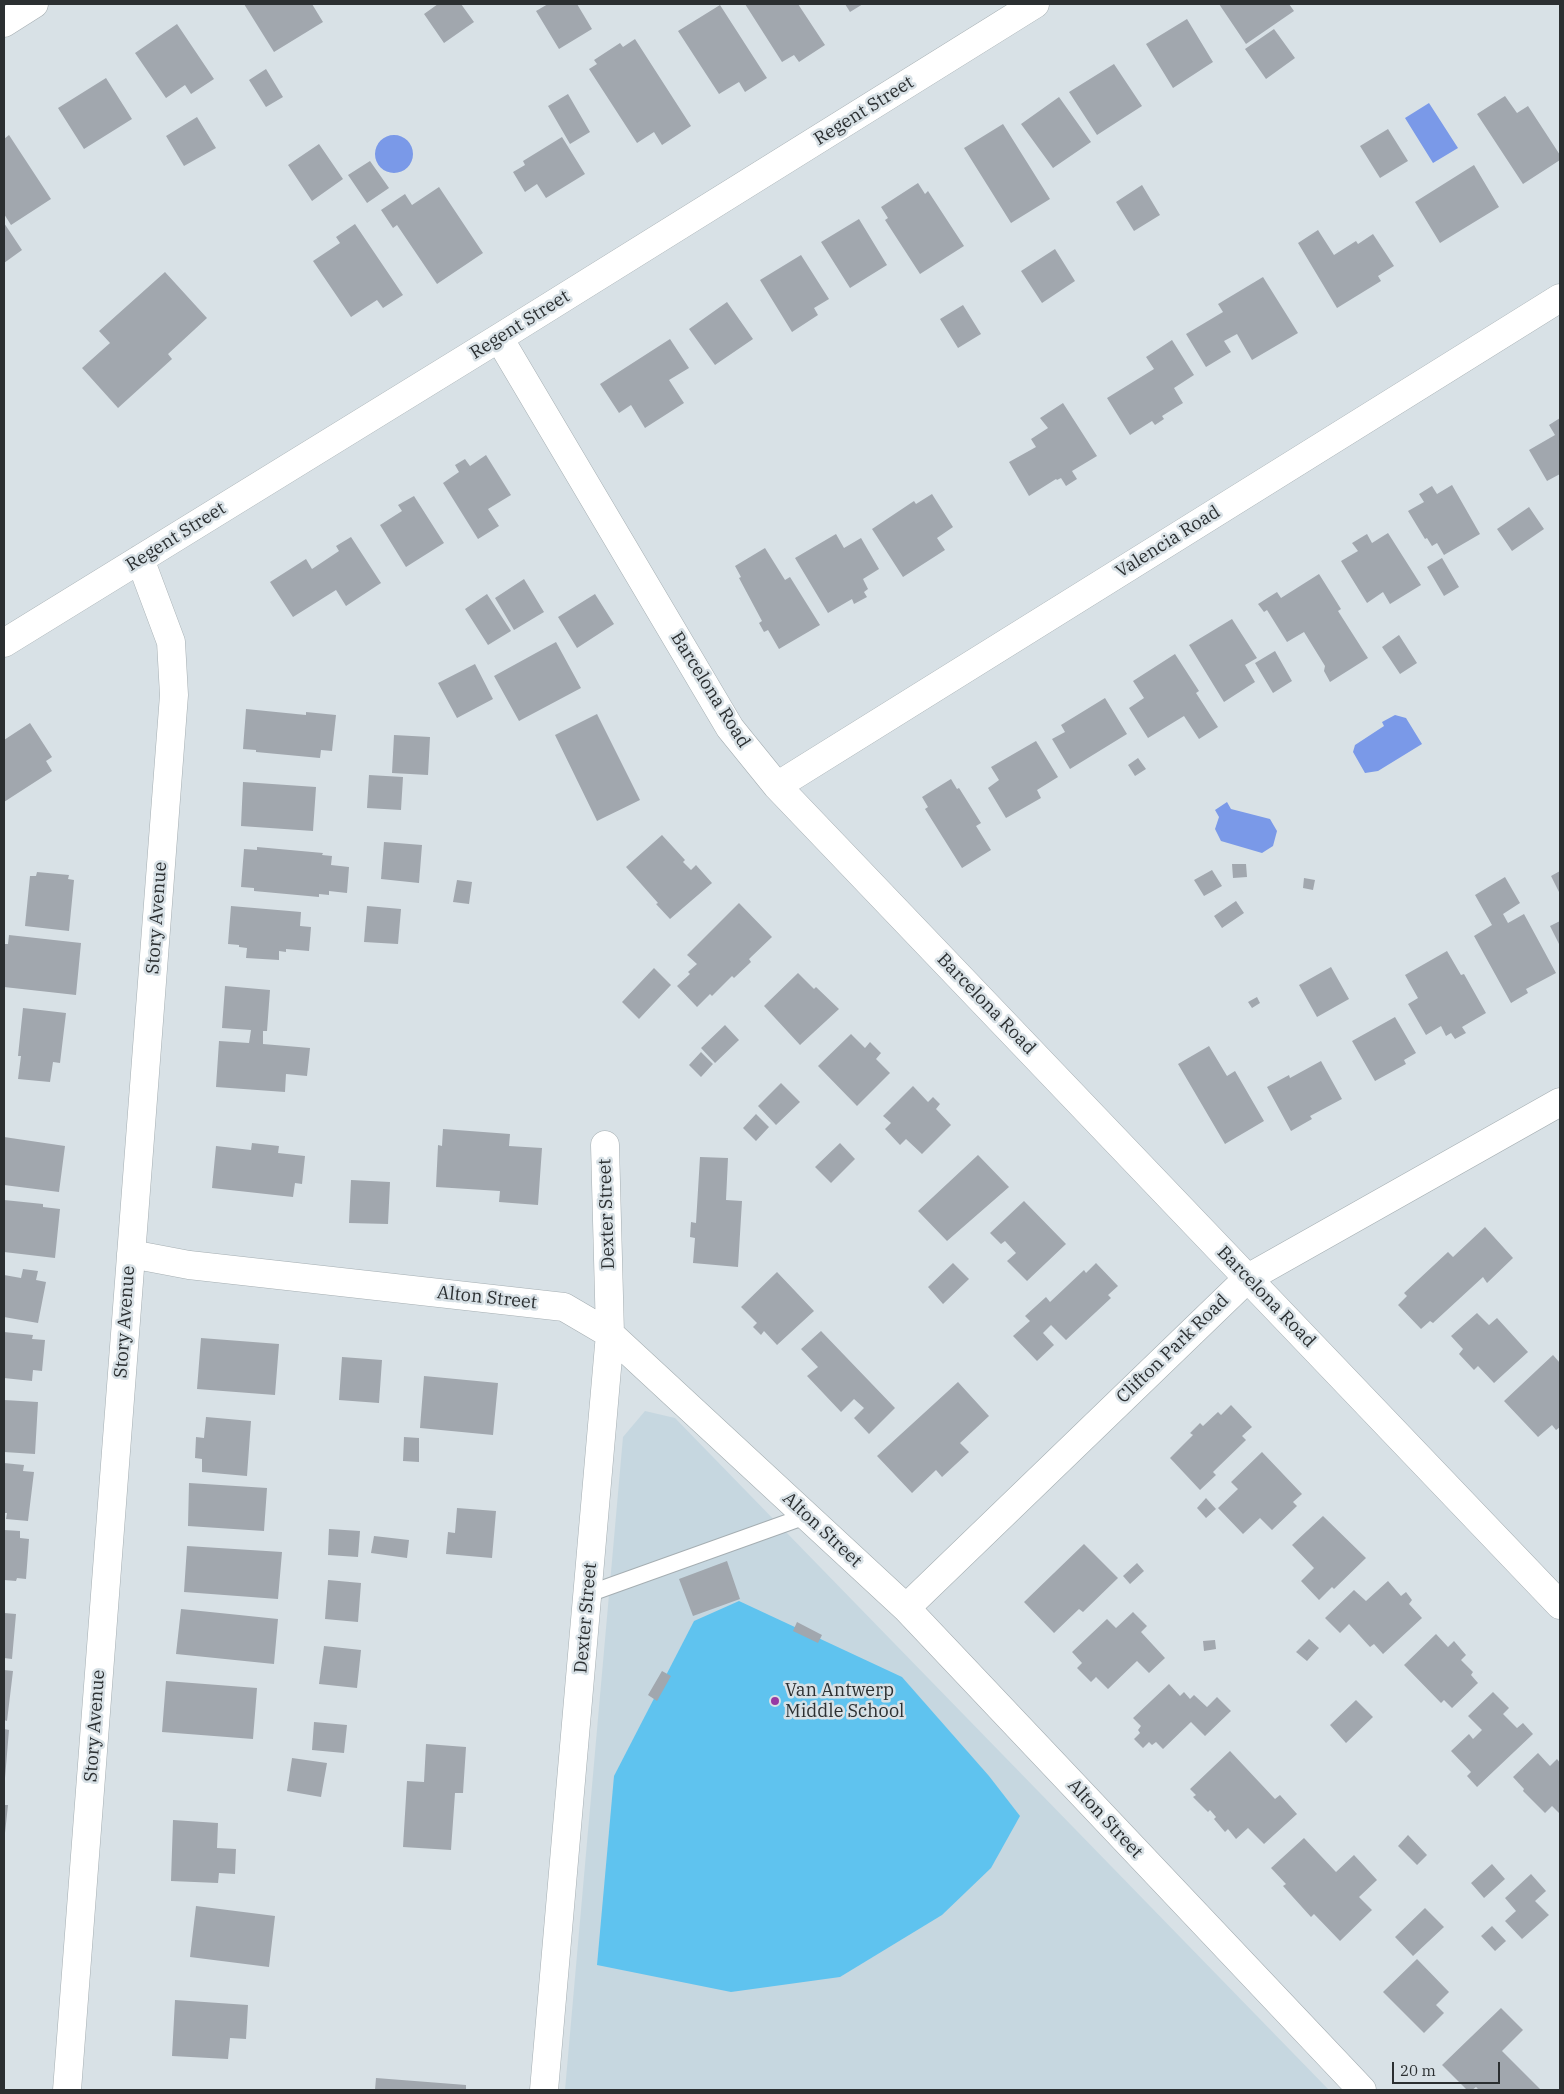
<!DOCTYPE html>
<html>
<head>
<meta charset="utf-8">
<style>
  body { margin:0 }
  #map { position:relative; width:1564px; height:2094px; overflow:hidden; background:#d8e1e6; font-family:"IBM Plex Serif",serif }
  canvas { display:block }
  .frame { position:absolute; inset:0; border:5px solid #2b2f31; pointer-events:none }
  .scale { position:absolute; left:1392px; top:2062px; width:108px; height:22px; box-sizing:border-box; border:2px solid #2b2f31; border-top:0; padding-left:6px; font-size:15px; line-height:18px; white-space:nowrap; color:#2b2f31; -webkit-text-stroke:4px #d8e1e6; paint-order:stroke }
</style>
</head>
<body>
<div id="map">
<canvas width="1564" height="2094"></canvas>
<div class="frame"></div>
<div class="scale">20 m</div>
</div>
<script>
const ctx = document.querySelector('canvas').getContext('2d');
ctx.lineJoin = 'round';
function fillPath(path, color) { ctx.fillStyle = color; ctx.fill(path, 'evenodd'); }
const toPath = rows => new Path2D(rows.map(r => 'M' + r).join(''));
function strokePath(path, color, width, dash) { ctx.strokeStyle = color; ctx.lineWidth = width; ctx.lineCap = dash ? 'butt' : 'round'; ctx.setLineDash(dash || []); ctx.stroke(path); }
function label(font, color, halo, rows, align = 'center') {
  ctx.font = font + ' "IBM Plex Serif",serif'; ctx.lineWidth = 5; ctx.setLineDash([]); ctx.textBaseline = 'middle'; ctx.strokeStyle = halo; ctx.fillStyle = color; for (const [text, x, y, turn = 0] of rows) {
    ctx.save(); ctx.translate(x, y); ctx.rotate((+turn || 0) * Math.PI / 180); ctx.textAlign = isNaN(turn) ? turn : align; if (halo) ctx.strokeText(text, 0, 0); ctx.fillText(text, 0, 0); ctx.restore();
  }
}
const built = toPath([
  [645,1411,675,1418,1329,2090,565,2090,623,1437]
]);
const green = toPath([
  [739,1601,902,1677,989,1776,1020,1816,991,1868,942,1915,840,1977,731,1992,597,1965,614,1776,694,1621]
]);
const water = toPath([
  [1429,103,1458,148,1433,163,1405,118],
  '375 154a19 19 0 1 1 38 0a19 19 0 1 1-38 0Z',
  [1395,715,1406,718,1422,744,1378,771,1365,773,1353,752,1355,745,1384,726,1382,722],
  [1227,802,1231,809,1270,819,1277,831,1273,846,1262,853,1221,841,1215,829,1219,817,1215,810]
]);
const building = toPath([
  [244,4,312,4,323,22,274,52],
  [438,4,461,4,474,22,444,43,424,14],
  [548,4,577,4,592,29,559,49,536,11],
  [745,4,798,4,825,45,799,62,794,55,782,62],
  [845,4,863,4,850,12],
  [1219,4,1289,4,1294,11,1246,44],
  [720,5,767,78,745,92,739,82,719,94,678,31],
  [1187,19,1213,62,1173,88,1146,44],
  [177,24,214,79,191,94,185,85,166,98,135,53],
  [1274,29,1295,58,1266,79,1245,49],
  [635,39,691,126,662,145,654,132,637,143,589,69,597,64,594,60,620,43,623,47],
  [1114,64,1142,106,1097,135,1069,92],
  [266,69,283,97,266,107,249,80],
  [106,78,132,119,84,149,58,108],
  [568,94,590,132,570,144,548,106],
  [1505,96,1517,113,1528,106,1560,155,1560,160,1523,184,1477,114],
  [1059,97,1091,142,1053,168,1021,124],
  [197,117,216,148,184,166,166,136],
  [1003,124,1050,199,1011,223,964,148],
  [1388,129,1408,161,1380,178,1360,146],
  [9,135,51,199,11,225,4,214,4,139],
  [562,137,585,174,546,198,537,184,525,192,513,172,525,165,523,161],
  [319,144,343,179,312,201,288,165],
  [370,161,389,188,367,203,348,175],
  [1474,165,1499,207,1440,243,1415,202],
  [918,183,925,194,928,191,964,246,920,274,885,220,888,218,881,207],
  [1142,185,1160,215,1134,231,1116,202],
  [439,187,483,253,437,284,397,225,393,228,381,210,405,194,412,205],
  [859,219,887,265,850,288,821,242],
  [4,223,22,250,4,263],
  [355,224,403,295,383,308,377,300,351,317,313,261,340,243,336,237],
  [1318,230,1334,255,1356,241,1358,244,1373,234,1394,266,1378,276,1381,281,1337,308,1298,243],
  [1055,249,1075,281,1042,303,1021,271],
  [801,255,829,299,814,308,818,315,792,332,760,280],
  [165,272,207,318,168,354,172,359,118,408,82,368,110,343,99,331],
  [1263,277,1298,333,1252,360,1237,334,1224,341,1231,352,1206,367,1186,334,1223,312,1218,304],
  [727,302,753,339,715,365,689,329],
  [963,305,981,334,958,348,940,319],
  [670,339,689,368,669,380,684,403,645,428,631,405,619,413,600,384],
  [1172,340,1194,375,1174,388,1183,403,1162,416,1164,419,1155,425,1152,421,1130,435,1107,398,1154,369,1146,357],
  [1063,403,1097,456,1072,471,1077,479,1066,486,1061,478,1057,480,1056,479,1029,496,1009,462,1036,447,1031,439,1048,428,1040,418],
  [1560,418,1560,474,1547,481,1529,450,1555,435,1549,425],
  [486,455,511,495,488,509,499,526,478,539,443,483,459,472,455,465,465,459,470,466],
  [1452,485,1480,534,1444,555,1437,543,1432,546,1427,538,1425,539,1408,511,1424,502,1419,494,1432,486,1437,494],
  [932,494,953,527,937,538,945,550,903,577,872,529,914,501,916,504],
  [414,496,444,543,406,567,380,525,402,511,398,505],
  [1529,507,1544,529,1512,551,1497,529],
  [1388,533,1421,585,1390,604,1383,592,1367,603,1341,561,1358,551,1352,543,1367,534,1372,543],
  [836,534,844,548,861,538,879,569,863,579,868,589,864,592,867,597,854,604,852,599,828,613,795,558],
  [351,537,381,583,346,606,336,590,293,617,270,582,306,559,312,569,339,551,336,546],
  [765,548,785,580,790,577,820,625,779,649,768,630,764,632,759,623,762,621,739,578,741,577,735,566],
  [1442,558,1459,587,1444,596,1427,567],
  [1319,574,1341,609,1338,611,1368,658,1330,682,1324,671,1325,666,1304,632,1287,642,1267,610,1264,612,1258,604,1277,592,1281,598],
  [524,579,544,612,514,630,495,598],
  [487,594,511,631,488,645,465,609],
  [595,594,614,624,577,648,558,617],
  [1232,619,1257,658,1245,665,1255,682,1224,702,1189,645],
  [1399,635,1417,663,1400,674,1382,647],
  [556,642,581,688,519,721,494,676],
  [1275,651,1292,681,1273,693,1255,663],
  [1175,654,1199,691,1196,693,1218,727,1199,739,1184,716,1148,738,1129,708,1144,698,1133,681],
  [475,664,493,699,457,718,438,683],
  [1105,698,1127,734,1070,769,1052,739,1065,732,1061,725],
  [246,709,306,715,306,712,336,715,332,751,321,750,320,758,256,752,256,750,243,749],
  [597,714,640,800,597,821,555,735],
  [30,723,52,757,46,761,52,771,4,802,4,740],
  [394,735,430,737,428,775,392,773],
  [1036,741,1058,777,1037,790,1041,798,1006,818,988,788,999,780,991,767],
  [1138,758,1146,769,1135,776,1128,765],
  [369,775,403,777,401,810,367,808],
  [951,779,957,789,959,788,981,823,976,826,991,850,962,868,925,809,928,807,922,797],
  [243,782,316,787,313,831,241,826],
  [662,835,685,860,683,862,691,870,696,865,712,883,670,919,656,904,658,903,626,867],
  [384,842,422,845,419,883,381,879],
  [257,847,323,853,322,855,332,856,331,865,349,867,347,893,329,891,329,895,319,894,319,897,254,891,254,888,241,887,244,849,257,850],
  [1232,864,1246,864,1247,877,1233,878],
  [1212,870,1222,886,1204,896,1194,880],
  [1560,871,1560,894,1551,876],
  [37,872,69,875,68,879,74,880,69,931,25,926,30,876,36,876],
  [1505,877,1520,903,1503,914,1508,923,1524,914,1556,973,1526,989,1528,993,1511,1003,1474,936,1492,925,1475,895],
  [1304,878,1315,880,1313,890,1303,888],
  [457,880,472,882,469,904,453,902],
  [1236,901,1244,913,1222,928,1214,916],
  [739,903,772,937,749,959,751,962,734,978,732,976,712,996,710,994,697,1007,677,986,690,974,688,972,697,964,687,955],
  [231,906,301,912,300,926,311,927,309,951,286,949,286,952,279,951,279,960,246,958,247,948,239,947,239,945,228,944],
  [367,906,401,909,398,944,364,942],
  [1560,921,1560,946,1550,926],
  [9,935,81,943,76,995,4,987,4,944,8,944],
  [1447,951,1461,975,1464,974,1486,1013,1462,1027,1466,1033,1455,1039,1451,1033,1446,1036,1441,1026,1426,1035,1408,1004,1418,998,1405,975],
  [1331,967,1349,999,1317,1017,1299,985],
  [654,968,671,985,639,1019,622,1002],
  [798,973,814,989,816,987,839,1009,800,1045,764,1006],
  [225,986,270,990,267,1031,263,1031,263,1044,310,1048,307,1076,286,1074,285,1092,216,1087,219,1041,249,1043,251,1030,222,1028],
  [1257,997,1260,1003,1252,1008,1248,1002],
  [23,1008,66,1013,60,1063,53,1062,50,1082,18,1079,21,1056,18,1056],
  [1395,1017,1416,1053,1404,1060,1406,1064,1375,1081,1352,1041],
  [725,1025,739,1040,715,1063,701,1048],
  [851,1034,865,1048,870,1042,881,1053,876,1059,890,1073,857,1106,818,1066],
  [1209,1046,1227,1076,1235,1071,1264,1121,1225,1144,1178,1064],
  [701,1052,713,1064,701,1077,689,1065],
  [1321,1061,1342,1099,1310,1116,1312,1119,1291,1131,1267,1087,1289,1075,1290,1078],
  [781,1083,800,1102,776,1125,758,1106],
  [913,1086,928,1102,933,1097,940,1104,936,1109,951,1125,922,1154,906,1139,900,1145,885,1129,891,1123,883,1116],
  [756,1114,769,1127,756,1141,743,1128],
  [443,1129,510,1134,509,1146,542,1148,538,1205,499,1202,500,1191,436,1187,438,1145,442,1146],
  [4,1137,65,1146,59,1192,4,1185],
  [252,1143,279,1146,278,1153,305,1156,302,1184,295,1183,293,1197,212,1188,216,1146,251,1150],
  [840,1143,855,1159,831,1183,815,1167],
  [978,1155,1009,1187,947,1241,918,1211],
  [700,1157,728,1158,726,1200,742,1201,738,1267,693,1263,695,1238,690,1237,691,1222,696,1223],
  [351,1180,390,1182,388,1224,349,1223],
  [4,1200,43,1204,43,1207,60,1209,55,1258,4,1252],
  [1024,1201,1066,1244,1027,1281,1007,1261,1016,1253,1005,1241,1001,1244,990,1233],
  [1485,1227,1513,1258,1487,1283,1483,1277,1433,1323,1430,1321,1421,1329,1398,1305,1407,1296,1404,1293,1448,1252,1453,1257],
  [953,1263,969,1279,943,1304,928,1287],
  [1096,1263,1118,1286,1108,1295,1111,1298,1066,1340,1051,1325,1043,1333,1054,1345,1037,1361,1013,1336,1030,1321,1025,1316,1046,1297,1050,1302,1084,1270,1086,1273],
  [23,1269,38,1271,36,1280,46,1282,38,1323,4,1317,4,1275,21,1278],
  [777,1272,814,1311,777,1345,764,1331,761,1335,753,1327,757,1323,741,1307],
  [1477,1313,1489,1325,1497,1318,1528,1352,1494,1383,1478,1366,1474,1370,1459,1354,1463,1349,1451,1336],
  [821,1331,895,1408,869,1434,854,1418,864,1408,854,1399,841,1412,807,1376,818,1367,801,1349],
  [4,1332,33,1335,32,1339,45,1340,42,1371,33,1370,32,1381,4,1378],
  [201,1338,279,1344,275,1395,197,1389],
  [1553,1355,1560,1363,1560,1427,1556,1430,1552,1425,1538,1437,1504,1401],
  [342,1357,382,1360,379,1403,339,1400],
  [424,1376,498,1383,493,1435,420,1428],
  [958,1382,989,1416,960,1443,969,1452,942,1477,936,1470,912,1493,877,1456],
  [4,1400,38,1402,35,1454,4,1452],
  [1231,1405,1252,1427,1242,1436,1246,1440,1213,1472,1216,1475,1200,1490,1170,1458,1193,1435,1190,1433,1200,1423,1203,1426,1218,1412,1221,1415],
  [206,1417,251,1421,247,1476,202,1472,202,1459,195,1458,196,1437,204,1438],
  [404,1437,419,1438,419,1462,403,1461],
  [1262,1452,1302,1494,1293,1502,1297,1506,1272,1530,1260,1518,1243,1534,1218,1508,1238,1489,1231,1482],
  [4,1463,24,1465,23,1471,34,1472,28,1521,6,1519,7,1513,4,1513],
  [189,1483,267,1488,264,1531,188,1526],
  [1206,1498,1216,1509,1206,1518,1197,1508],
  [457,1508,496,1511,492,1558,446,1554,448,1532,455,1533],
  [1323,1516,1366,1558,1334,1589,1332,1587,1319,1600,1301,1581,1314,1568,1292,1545],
  [329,1529,360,1531,358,1557,328,1555],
  [4,1530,20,1531,20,1538,29,1539,26,1579,17,1578,16,1581,4,1580],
  [374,1536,409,1540,407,1558,371,1553],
  [1084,1544,1118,1578,1083,1612,1079,1609,1054,1633,1024,1602],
  [187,1546,282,1552,278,1599,184,1592],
  [727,1561,740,1599,693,1616,679,1579],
  [1137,1563,1144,1571,1130,1584,1123,1576],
  [328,1580,361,1583,358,1622,325,1619],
  [1388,1581,1401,1596,1406,1592,1412,1600,1409,1604,1422,1618,1383,1654,1374,1644,1370,1647,1349,1624,1340,1633,1325,1618,1354,1590,1366,1601],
  [181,1609,278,1619,274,1664,176,1654],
  [1133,1612,1147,1626,1141,1632,1165,1658,1149,1673,1137,1661,1108,1689,1096,1677,1091,1682,1077,1668,1082,1663,1072,1652,1107,1619,1116,1628],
  [4,1613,16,1614,12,1659,4,1658],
  [797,1622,822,1635,818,1643,793,1631],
  [1436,1634,1448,1647,1454,1641,1466,1655,1461,1660,1473,1672,1471,1675,1478,1683,1452,1708,1444,1700,1441,1703,1404,1665],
  [1309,1639,1319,1648,1307,1661,1296,1652],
  [1215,1640,1216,1649,1204,1651,1203,1641],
  [324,1646,361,1650,357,1688,319,1684],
  [4,1670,13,1671,7,1721,4,1720],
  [662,1671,671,1676,657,1701,648,1695],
  [166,1681,257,1688,253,1739,162,1732],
  [1169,1684,1180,1696,1184,1692,1190,1699,1194,1695,1207,1707,1217,1697,1231,1711,1205,1736,1191,1722,1163,1749,1156,1742,1152,1745,1149,1742,1143,1748,1134,1739,1140,1733,1138,1730,1141,1726,1133,1718],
  [1493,1692,1509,1708,1503,1714,1517,1728,1523,1723,1533,1734,1477,1787,1467,1776,1471,1772,1451,1751,1469,1734,1473,1739,1482,1730,1468,1716],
  [1356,1700,1373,1717,1346,1743,1330,1725],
  [314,1722,347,1725,344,1753,312,1750],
  [4,1729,9,1730,5,1778,4,1778],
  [426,1744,466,1747,463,1793,455,1793,451,1850,403,1847,407,1781,424,1782],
  [1230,1751,1275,1799,1280,1795,1297,1814,1264,1844,1248,1828,1236,1839,1228,1829,1225,1832,1214,1819,1216,1817,1210,1810,1208,1812,1193,1797,1196,1795,1190,1789],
  [1538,1753,1550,1766,1557,1759,1560,1763,1560,1814,1552,1806,1545,1813,1523,1791,1524,1789,1513,1777],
  [292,1758,327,1763,321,1797,287,1791],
  [4,1805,8,1805,5,1833,4,1833],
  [173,1820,218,1823,217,1848,236,1849,235,1874,219,1873,218,1883,171,1881],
  [1408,1835,1427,1855,1417,1865,1398,1846],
  [1304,1838,1336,1872,1354,1855,1377,1880,1359,1897,1372,1910,1340,1941,1314,1914,1311,1917,1283,1886,1286,1884,1271,1868],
  [1492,1864,1505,1879,1484,1898,1471,1883],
  [1531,1874,1546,1891,1535,1901,1549,1915,1522,1939,1505,1921,1516,1911,1505,1898],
  [196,1906,275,1916,269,1967,190,1957],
  [1425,1908,1444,1927,1413,1956,1395,1937],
  [1492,1926,1506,1941,1495,1951,1481,1936],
  [1417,1959,1449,1992,1436,2005,1444,2013,1424,2033,1383,1992],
  [175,2000,248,2005,246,2039,230,2038,228,2059,172,2056],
  [1501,2008,1523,2030,1502,2051,1541,2090,1479,2090,1476,2087,1472,2090,1467,2090,1442,2065],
  [376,2078,466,2085,466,2090,375,2090]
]);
const lane = toPath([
  [588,1594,806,1516]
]);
const street = toPath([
  [4,23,34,4],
  [499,338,730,728,777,786,1560,1605],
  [4,643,499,338,1035,4],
  [777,786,1560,298],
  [131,1254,189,1265,564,1307,610,1334,906,1608,1362,2090],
  [906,1608,1248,1278,1560,1102],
  [67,2090,174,695,171,642,140,559],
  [544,2090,610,1334,605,1145]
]);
const markers = [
  [775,1701,5,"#973aa3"]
];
const streetNames = [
  ["Regent Street",864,111,-32],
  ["Regent Street",520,325,-32],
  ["Regent Street",176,537,-32],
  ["Valencia Road",1168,542,-32],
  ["Barcelona Road",710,690,58],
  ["Story Avenue",157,918,-86],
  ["Barcelona Road",986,1004,46],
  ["Dexter Street",607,1214,-92],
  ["Barcelona Road",1266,1297,46],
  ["Alton Street",487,1298,6],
  ["Story Avenue",125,1322,-86],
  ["Clifton Park Road",1173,1349,-44],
  ["Alton Street",822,1530,43],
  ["Dexter Street",586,1618,-85],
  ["Story Avenue",95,1726,-86],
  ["Alton Street",1105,1819,47]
];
const poiNames = [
  ["Van Antwerp",785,1691],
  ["Middle School",785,1712]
];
fillPath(built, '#c6d7e0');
fillPath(green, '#5fc3ef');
fillPath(water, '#7a99e8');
fillPath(building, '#a1a7ae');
strokePath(lane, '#a5aeb2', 18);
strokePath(street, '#a5aeb2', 29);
strokePath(lane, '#fff', 16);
strokePath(street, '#fff', 28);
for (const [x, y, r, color] of markers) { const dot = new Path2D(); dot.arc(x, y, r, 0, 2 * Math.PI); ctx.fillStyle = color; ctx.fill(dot); strokePath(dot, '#d8e1e6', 2); }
label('18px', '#2b2f31', '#d8e1e6', streetNames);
label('18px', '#2b2f31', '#d8e1e6', poiNames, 'left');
</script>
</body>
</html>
